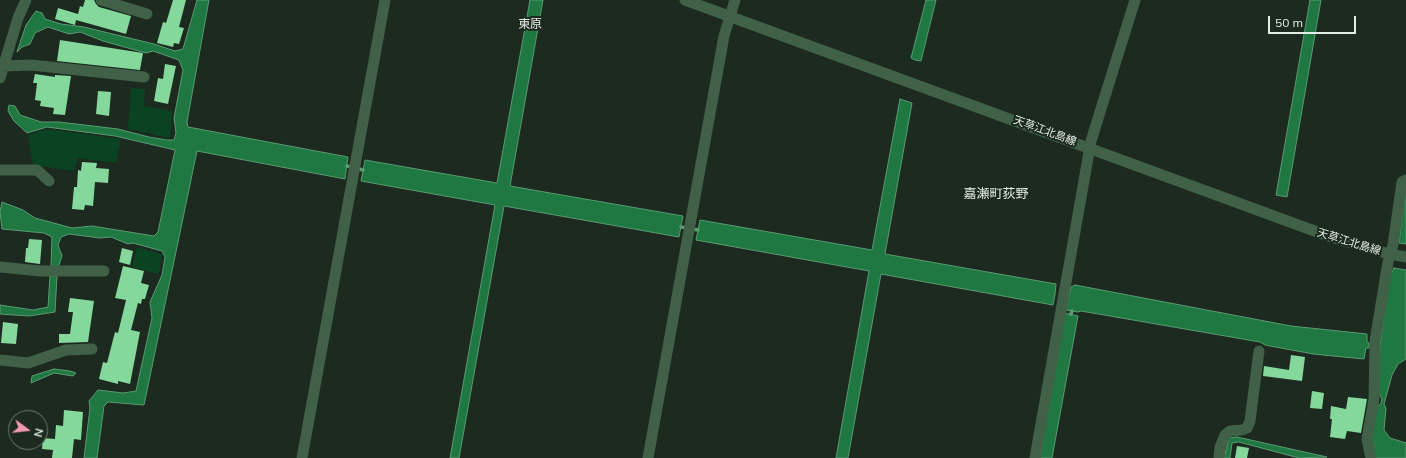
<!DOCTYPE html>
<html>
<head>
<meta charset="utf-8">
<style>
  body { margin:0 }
  #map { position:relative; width:1406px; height:458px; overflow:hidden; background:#1c2a1f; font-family:Mulish,sans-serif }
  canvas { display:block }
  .north { position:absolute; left:8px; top:410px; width:40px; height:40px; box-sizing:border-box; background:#1c2a1f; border:1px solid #6c786e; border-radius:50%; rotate:105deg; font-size:11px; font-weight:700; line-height:16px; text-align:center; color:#e3ece5 }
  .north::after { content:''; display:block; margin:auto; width:14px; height:18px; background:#f19ab2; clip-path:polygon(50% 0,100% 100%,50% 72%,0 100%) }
  .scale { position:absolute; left:1268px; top:16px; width:88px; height:18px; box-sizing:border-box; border:2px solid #e3ece5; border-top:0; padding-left:5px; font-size:12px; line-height:14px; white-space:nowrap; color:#e3ece5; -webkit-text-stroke:3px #1c2a1f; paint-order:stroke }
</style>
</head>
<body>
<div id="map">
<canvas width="1406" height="458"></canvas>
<div class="north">N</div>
<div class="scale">50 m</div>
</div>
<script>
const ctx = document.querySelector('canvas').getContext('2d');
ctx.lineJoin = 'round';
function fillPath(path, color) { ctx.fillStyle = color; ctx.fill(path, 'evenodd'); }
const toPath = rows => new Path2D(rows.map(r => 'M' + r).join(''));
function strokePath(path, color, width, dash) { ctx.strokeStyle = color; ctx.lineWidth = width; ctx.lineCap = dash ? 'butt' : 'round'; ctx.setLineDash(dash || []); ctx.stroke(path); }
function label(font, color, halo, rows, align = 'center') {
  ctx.font = font + ' Mulish,"Noto Sans JP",sans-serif'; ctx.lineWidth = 4; ctx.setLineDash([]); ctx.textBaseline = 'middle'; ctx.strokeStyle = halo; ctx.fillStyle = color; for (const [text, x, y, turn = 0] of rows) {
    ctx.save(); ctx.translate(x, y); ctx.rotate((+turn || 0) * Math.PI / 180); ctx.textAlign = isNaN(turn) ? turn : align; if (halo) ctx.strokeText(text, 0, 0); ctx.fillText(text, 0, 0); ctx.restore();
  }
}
const green = toPath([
  [131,88,145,89,144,106,172,111,170,138,128,129],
  [47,129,121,139,116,163,78,158,74,171,33,165,28,135],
  [137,247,162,254,159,274,132,267]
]);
const water = toPath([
  [197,0,209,0,187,122,188,127,348,157,345,179,197,151,144,405,108,402,104,406,97,458,84,458,90,408,89,401,98,390,123,393,136,391,152,318,150,302,162,275,165,257,162,251,133,243,128,244,111,237,100,238,69,234,61,237,58,245,62,256,58,268,51,267,52,237,44,233,2,229,0,212,2,202,23,210,35,218,72,228,92,226,154,236,158,232,175,150,115,136,47,127,27,133,14,121,8,111,9,105,15,106,20,115,41,122,59,122,118,129,149,137,167,140,174,140,176,133,174,118,183,70,179,60,153,51,146,53,103,41,80,32,69,34,48,27,35,33,30,44,22,47,17,52,26,25,36,11,42,13,45,19,61,24,84,27,154,44,175,51,183,49,197,0],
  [530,0,543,0,510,186,683,216,679,237,504,206,459,458,450,458,495,205,361,181,365,160,497,183,530,0],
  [926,0,936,0,921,61,915,60,911,58,926,0],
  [1310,0,1321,0,1287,197,1276,195,1310,0],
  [900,99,912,103,885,254,1056,284,1055,294,1053,305,881,274,848,458,836,458,869,271,696,240,700,220,872,250,900,99],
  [1406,185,1406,244,1399,243,1406,185],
  [1394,268,1406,270,1406,359,1398,364,1392,375,1384,404,1386,408,1384,430,1390,438,1406,443,1406,458,1376,458,1372,438,1376,409,1381,403,1382,399,1378,391,1380,346,1389,279,1394,268],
  [50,276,57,276,55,312,29,316,0,314,0,305,33,310,48,307,50,276],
  [1075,285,1291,326,1367,334,1367,342,1369,343,1369,348,1366,348,1364,359,1313,354,1265,345,1260,342,1081,311,1078,312,1066,310,1071,287,1075,285],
  [1065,313,1078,316,1052,458,1040,458,1065,313],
  [54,369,70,371,76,373,73,376,54,373,31,383,32,376,54,369],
  [1237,437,1327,457,1299,458,1239,442,1232,443,1230,458,1224,458,1229,438,1237,437]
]);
const stream = toPath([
  [347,166,363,170],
  [681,227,698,230],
  [1071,314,1072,311]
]);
const building = toPath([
  [85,0,94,0,96,4,99,7,131,16,126,34,76,20,75,25,55,19,58,8,78,14,80,6,83,7],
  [173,0,186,0,179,27,184,28,179,44,174,43,173,47,157,43,163,22,166,23],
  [60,40,143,53,140,70,57,61],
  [165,64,176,66,168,104,154,101,158,78,163,79],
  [35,74,55,77,55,75,71,76,65,115,53,114,54,108,40,106,41,101,35,100,37,83,33,83],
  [98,91,111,92,109,116,96,114],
  [82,162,97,163,96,168,109,169,108,183,95,182,93,206,85,205,84,210,72,209,74,187,77,187,78,170,81,171],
  [29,239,42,240,40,264,25,262,26,248,28,248],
  [122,248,133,251,130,265,119,262],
  [123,266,144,271,141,283,149,285,145,299,142,299,141,304,138,303,131,330,140,332,130,384,118,381,118,384,99,379,103,362,107,363,115,332,118,333,126,300,115,298],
  [70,298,94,301,88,342,59,343,59,334,70,334,73,312,68,312],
  [3,322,18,324,16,344,1,343],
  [1291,355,1305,357,1302,381,1263,376,1264,366,1289,370],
  [1312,391,1324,393,1322,409,1310,408],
  [1348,397,1367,399,1361,433,1347,431,1345,439,1330,437,1332,419,1330,419,1331,406,1346,409],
  [64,410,83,412,81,440,74,439,72,458,52,458,53,450,42,449,43,438,55,439,56,425,63,426],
  [1237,446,1249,448,1247,458,1235,458]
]);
const minor = toPath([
  [101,0,147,14],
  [3,66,31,65,144,77],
  [0,78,18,18,26,0],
  [0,170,37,170,49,181],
  [0,267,40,271,104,271],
  [0,360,28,363,66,350,92,349],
  [302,458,385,0],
  [648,458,724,36,735,0],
  [1035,458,1091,141,1135,0],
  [1219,458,1220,447,1225,435,1230,431,1242,430,1247,428,1250,421,1259,351],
  [1371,458,1367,439,1374,399,1375,341,1388,262,1393,245,1402,182,1406,180]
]);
const tertiary = toPath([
  [685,0,1331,237,1389,254,1406,257]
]);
const streetNames = [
  ["天草江北島線",1045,131,20],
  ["天草江北島線",1349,242,17]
];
const neighbourhoodNames = [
  ["東原",530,24]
];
const quarterNames = [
  ["嘉瀬町荻野",996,194]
];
fillPath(green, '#0a4321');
fillPath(water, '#1f7841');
strokePath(water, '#5a9b72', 1);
strokePath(stream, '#5a9b72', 3.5);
fillPath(building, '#85d89c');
strokePath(minor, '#406048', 11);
strokePath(tertiary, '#406048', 11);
label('11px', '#e3ece5', '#1c2a1f', streetNames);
label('12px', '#e3ece5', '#1c2a1f', neighbourhoodNames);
label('13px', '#e3ece5', '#1c2a1f', quarterNames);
</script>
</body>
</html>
